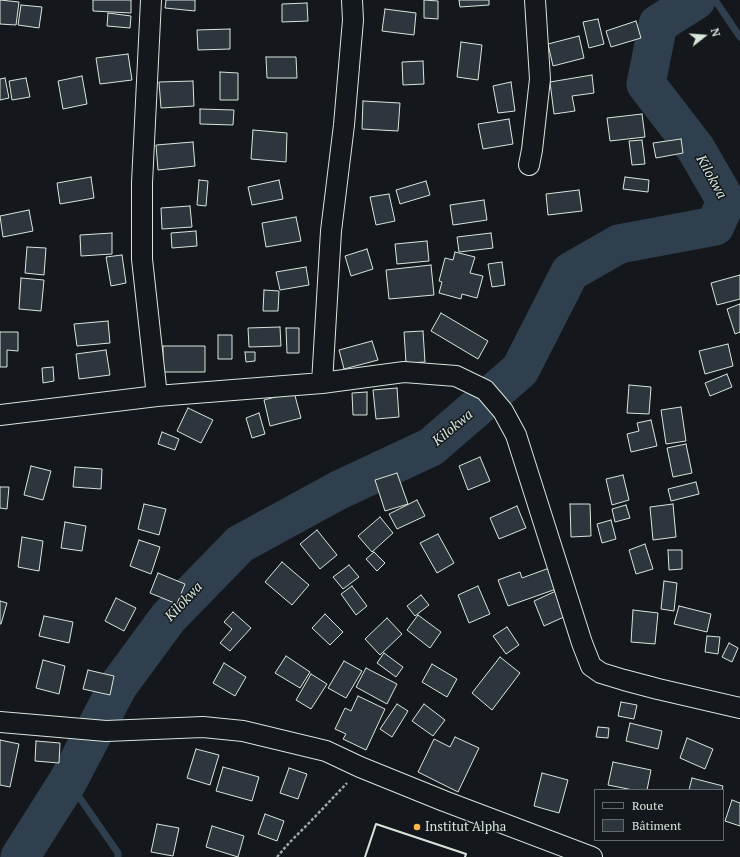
<!DOCTYPE html>
<html>
<head>
<meta charset="utf-8">
<style>
  body { margin:0 }
  #map { position:relative; width:740px; height:857px; overflow:hidden; background:#14181c; font-family:"PT Serif",serif }
  canvas { display:block }
  .legend { position:absolute; left:594px; top:789px; width:130px; height:52px; box-sizing:border-box; background:#14181c; border:1px solid #626a69; margin:0; padding:5px 7px; list-style:none; font-size:12px; color:#d8e6dc }
  .legend li { display:flex; align-items:center; gap:8px; height:20px }
  .legend b { width:20px; border:1px solid #626a69 }
  .north { position:absolute; left:684px; top:16px; width:40px; height:40px; -webkit-text-stroke:3px #14181c; paint-order:stroke; rotate:73deg; font-size:11px; font-weight:700; line-height:16px; text-align:center; color:#d8e6dc }
  .north::after { content:''; display:block; margin:auto; width:14px; height:18px; background:#d8e6dc; clip-path:polygon(50% 0,100% 100%,50% 72%,0 100%) }
</style>
</head>
<body>
<div id="map">
<canvas width="740" height="857"></canvas>
<ul class="legend">
<li><b style="height:5px;background:#14181c"></b>Route</li>
<li><b style="height:11px;background:#2c363c"></b>Bâtiment</li>
</ul>
<div class="north">N</div>
</div>
<script>
const ctx = document.querySelector('canvas').getContext('2d');
ctx.lineJoin = 'round';
const toPath = rows => new Path2D(rows.map(r => 'M' + r).join(''));
function strokePath(path, color, width, dash) { ctx.strokeStyle = color; ctx.lineWidth = width; ctx.lineCap = dash ? 'butt' : 'round'; ctx.setLineDash(dash || []); ctx.stroke(path); }
function fillPath(path, color) { ctx.fillStyle = color; ctx.fill(path, 'evenodd'); }
function label(font, color, halo, rows, align = 'center') {
  ctx.font = font + ' "PT Serif",serif'; ctx.lineWidth = 3; ctx.setLineDash([]); ctx.textBaseline = 'middle'; ctx.strokeStyle = halo; ctx.fillStyle = color; for (const [text, x, y, turn = 0] of rows) {
    ctx.save(); ctx.translate(x, y); ctx.rotate((+turn || 0) * Math.PI / 180); ctx.textAlign = isNaN(turn) ? turn : align; if (halo) ctx.strokeText(text, 0, 0); ctx.fillText(text, 0, 0); ctx.restore();
  }
}
const stream = toPath([
  [715,0,740,37],
  [68,781,118,853,118,857]
]);
const river = toPath([
  [20,857,68,781,118,686,168,618,240,544,339,490,431,447,520,370,570,272,619,244,715,226,726,201,696,149,646,84,658,24,696,0]
]);
const building = toPath([
  [0,0,19,2,16,25,0,24,0,0],
  [93,0,131,0,131,13,93,11,93,0],
  [166,0,195,0,195,11,165,8,166,0],
  [424,0,438,1,438,19,424,18,424,0],
  [459,0,489,0,489,5,460,7,459,0],
  [307,3,308,21,282,22,282,4,307,3],
  [21,5,42,7,39,28,18,25,21,5],
  [385,9,416,13,414,35,382,31,385,9],
  [108,13,131,16,130,28,107,26,108,13],
  [598,19,604,44,589,48,583,22,598,19],
  [636,21,641,38,611,47,606,31,636,21],
  [230,29,230,49,198,50,197,30,230,29],
  [579,36,584,58,553,66,548,44,579,36],
  [461,42,482,45,478,80,457,77,461,42],
  [128,54,132,80,100,84,96,58,128,54],
  [266,57,296,57,297,78,267,78,266,57],
  [423,61,424,84,403,85,402,62,423,61],
  [220,72,238,73,238,100,220,100,220,72],
  [592,75,594,93,572,96,575,111,554,114,550,82,592,75],
  [82,76,87,104,63,109,58,81,82,76],
  [5,78,9,98,0,100,0,79,5,78],
  [26,78,30,97,12,100,9,81,26,78],
  [193,81,194,106,161,108,159,82,193,81],
  [511,82,515,111,498,113,493,86,511,82],
  [363,101,400,103,398,131,362,129,363,101],
  [200,109,234,110,233,125,200,124,200,109],
  [642,114,645,137,610,141,607,118,642,114],
  [509,119,513,144,483,149,478,124,509,119],
  [253,130,287,133,286,162,251,159,253,130],
  [681,139,683,153,656,158,653,143,681,139],
  [642,140,645,164,632,165,629,141,642,140],
  [193,142,195,166,158,170,156,145,193,142],
  [91,177,94,198,60,204,57,183,91,177],
  [625,177,649,180,648,192,623,189,625,177],
  [199,180,208,181,206,206,197,205,199,180],
  [279,180,283,199,252,205,248,187,279,180],
  [426,181,430,195,400,204,396,190,426,181],
  [579,190,582,211,548,215,546,194,579,190],
  [389,194,395,221,376,225,370,197,389,194],
  [484,200,487,220,453,225,450,205,484,200],
  [190,206,192,227,162,229,161,208,190,206],
  [29,210,33,231,3,237,0,216,29,210],
  [296,217,301,241,266,247,262,223,296,217],
  [196,231,197,246,172,248,171,233,196,231],
  [112,233,112,254,81,256,80,235,112,233],
  [491,233,493,248,459,252,457,237,491,233],
  [427,241,429,261,397,264,395,244,427,241],
  [27,247,46,248,44,275,25,273,27,247],
  [367,249,373,269,351,276,345,256,367,249],
  [455,252,475,257,470,273,483,276,477,298,462,294,461,299,439,293,442,282,439,281,445,258,453,260,455,252],
  [122,255,126,283,111,286,106,257,122,255],
  [502,262,505,285,492,287,488,264,502,262],
  [431,265,434,295,389,299,386,270,431,265],
  [306,267,309,285,280,290,276,272,306,267],
  [740,275,740,299,717,305,711,283,740,275],
  [21,278,44,280,41,311,19,309,21,278],
  [264,290,279,291,278,311,263,311,264,290],
  [740,304,740,332,735,334,727,309,740,304],
  [441,313,488,341,478,359,431,331,441,313],
  [108,321,110,343,77,346,74,324,108,321],
  [280,327,281,346,249,347,248,328,280,327],
  [286,328,299,328,299,353,287,353,286,328],
  [423,331,425,362,406,363,404,332,423,331],
  [0,332,18,332,18,351,7,350,7,367,0,367,0,332],
  [218,335,232,335,232,359,218,359,218,335],
  [372,341,378,360,344,369,339,350,372,341],
  [728,344,733,366,705,374,699,351,728,344],
  [163,346,205,346,205,372,163,372,163,346],
  [106,350,110,375,79,379,76,354,106,350],
  [245,352,255,352,255,361,246,362,245,352],
  [53,367,54,381,43,383,42,368,53,367],
  [727,374,732,387,710,396,705,383,727,374],
  [629,385,651,387,649,414,627,413,629,385],
  [397,388,399,417,376,419,373,390,397,388],
  [294,392,301,418,270,426,264,400,294,392],
  [367,392,367,415,353,415,352,393,367,392],
  [681,407,686,441,666,444,661,410,681,407],
  [188,408,213,420,201,443,177,431,188,408],
  [259,413,265,434,252,438,246,418,259,413],
  [651,420,657,446,631,452,627,434,639,431,637,423,651,420],
  [162,432,179,439,175,450,158,444,162,432],
  [686,444,692,473,673,477,667,448,686,444],
  [480,457,490,481,468,490,459,466,480,457],
  [31,466,51,471,43,500,24,495,31,466],
  [75,467,102,469,101,489,73,487,75,467],
  [397,473,408,504,385,511,375,480,397,473],
  [623,475,629,500,612,505,606,479,623,475],
  [696,482,699,494,671,501,668,489,696,482],
  [0,487,9,487,7,509,0,508,0,487],
  [417,500,425,516,397,529,389,514,417,500],
  [144,504,166,509,159,535,138,529,144,504],
  [570,504,590,504,591,536,571,537,570,504],
  [673,504,676,537,653,540,650,507,673,504],
  [626,505,630,518,615,522,612,509,626,505],
  [517,506,526,528,499,539,490,518,517,506],
  [380,517,393,533,372,552,358,536,380,517],
  [611,520,616,539,602,543,597,524,611,520],
  [65,522,86,526,82,551,61,548,65,522],
  [317,530,337,555,320,569,300,544,317,530],
  [438,534,454,563,437,573,420,543,438,534],
  [22,537,43,541,39,571,18,567,22,537],
  [139,540,160,547,151,574,130,566,139,540],
  [645,544,653,569,636,574,629,550,645,544],
  [668,550,682,550,682,569,669,570,668,550],
  [374,552,385,563,377,571,366,559,374,552],
  [282,562,309,585,292,605,265,582,282,562],
  [349,565,359,577,343,589,333,577,349,565],
  [552,567,559,588,508,606,498,580,520,572,522,578,552,567],
  [158,573,185,584,177,604,150,593,158,573],
  [664,581,677,583,674,611,661,609,664,581],
  [352,586,367,606,356,615,341,594,352,586],
  [478,586,490,614,469,623,458,595,478,586],
  [556,591,566,616,544,626,534,601,556,591],
  [421,595,429,605,415,616,407,606,421,595],
  [116,598,136,608,124,631,105,621,116,598],
  [0,601,7,603,1,624,0,624,0,601],
  [679,606,711,614,707,632,674,624,679,606],
  [633,610,658,613,655,644,631,642,633,610],
  [233,612,251,628,230,651,220,643,232,629,224,622,233,612],
  [325,614,343,632,330,645,312,628,325,614],
  [418,615,441,632,430,648,407,630,418,615],
  [44,616,73,622,69,643,39,636,44,616],
  [387,618,402,634,380,655,365,639,387,618],
  [507,627,519,645,506,654,493,636,507,627],
  [707,636,720,637,718,654,705,652,707,636],
  [729,643,738,648,732,662,722,657,729,643],
  [384,653,403,667,396,677,377,663,384,653],
  [286,656,310,672,300,688,275,673,286,656],
  [500,657,520,673,492,710,472,693,500,657],
  [43,660,65,666,59,694,36,688,43,660],
  [344,661,362,671,346,698,328,688,344,661],
  [224,663,246,677,235,696,213,683,224,663],
  [432,664,457,679,447,697,422,682,432,664],
  [366,668,397,684,387,704,356,687,366,668],
  [88,670,114,676,110,695,83,689,88,670],
  [311,674,327,684,311,709,296,700,311,674],
  [358,696,385,709,366,750,343,739,346,734,335,729,345,708,351,711,358,696],
  [621,702,637,705,634,719,618,716,621,702],
  [397,704,408,711,392,737,380,729,397,704],
  [424,704,445,720,433,736,412,721,424,704],
  [630,723,662,731,658,749,626,741,630,723],
  [598,727,609,728,608,738,596,737,598,727],
  [455,737,479,748,458,792,418,772,434,739,450,747,455,737],
  [687,738,713,749,705,769,680,758,687,738],
  [0,740,19,744,10,787,0,785,0,740],
  [36,741,60,743,59,763,35,761,36,741],
  [196,749,219,755,210,785,187,778,196,749],
  [613,762,651,770,647,790,633,790,608,785,613,762],
  [223,767,259,777,252,801,216,791,223,767],
  [289,768,307,774,298,799,280,793,289,768],
  [542,773,568,780,559,813,534,806,542,773],
  [692,778,723,786,722,790,689,790,692,778],
  [732,800,740,803,740,826,725,821,732,800],
  [265,814,284,821,277,841,258,834,265,814],
  [157,824,179,828,173,856,151,852,157,824],
  [212,826,244,836,238,857,206,847,212,826]
]);
const path = toPath([
  [277,857,289,843,310,822,347,783]
]);
const street = toPath([
  [151,0,142,183,142,259,157,396],
  [529,165,532,150,540,79,535,0],
  [322,383,331,231,344,125,353,20,352,0],
  [0,415,157,396,322,383,404,372,456,376,485,390,503,411,516,435,582,643,591,666,601,673,624,680,658,689,740,708],
  [0,722,106,731,203,727,243,731,326,751,360,767,444,801,592,857]
]);
const wall = toPath([
  [365,857,376,824,466,854,465,857]
]);
const markers = [
  [417,827,4,"#ffb74d"]
];
const poiNames = [
  ["Institut Alpha",425,827]
];
const waterNames = [
  ["Kilokwa",711,177,61],
  ["Kilokwa",453,428,-40],
  ["Kilokwa",184,602,-47]
];
strokePath(stream, '#2f3f4d', 7);
strokePath(river, '#2f3f4d', 39);
fillPath(building, '#2c363c');
strokePath(building, '#d8e6dc', 1);
strokePath(street, '#d8e6dc', 22);
strokePath(path, '#9da8a2', 2.5, [3, 2]);
strokePath(street, '#14181c', 20);
strokePath(wall, '#d8e6dc', 2);
for (const [x, y, r, color] of markers) { const dot = new Path2D(); dot.arc(x, y, r, 0, 2 * Math.PI); ctx.fillStyle = color; ctx.fill(dot); strokePath(dot, '#14181c', 1.5); }
label('13px', '#d8e6dc', '#14181c', poiNames, 'left');
label('italic 14px', '#d8e6dc', '#14181c', waterNames);
</script>
</body>
</html>
